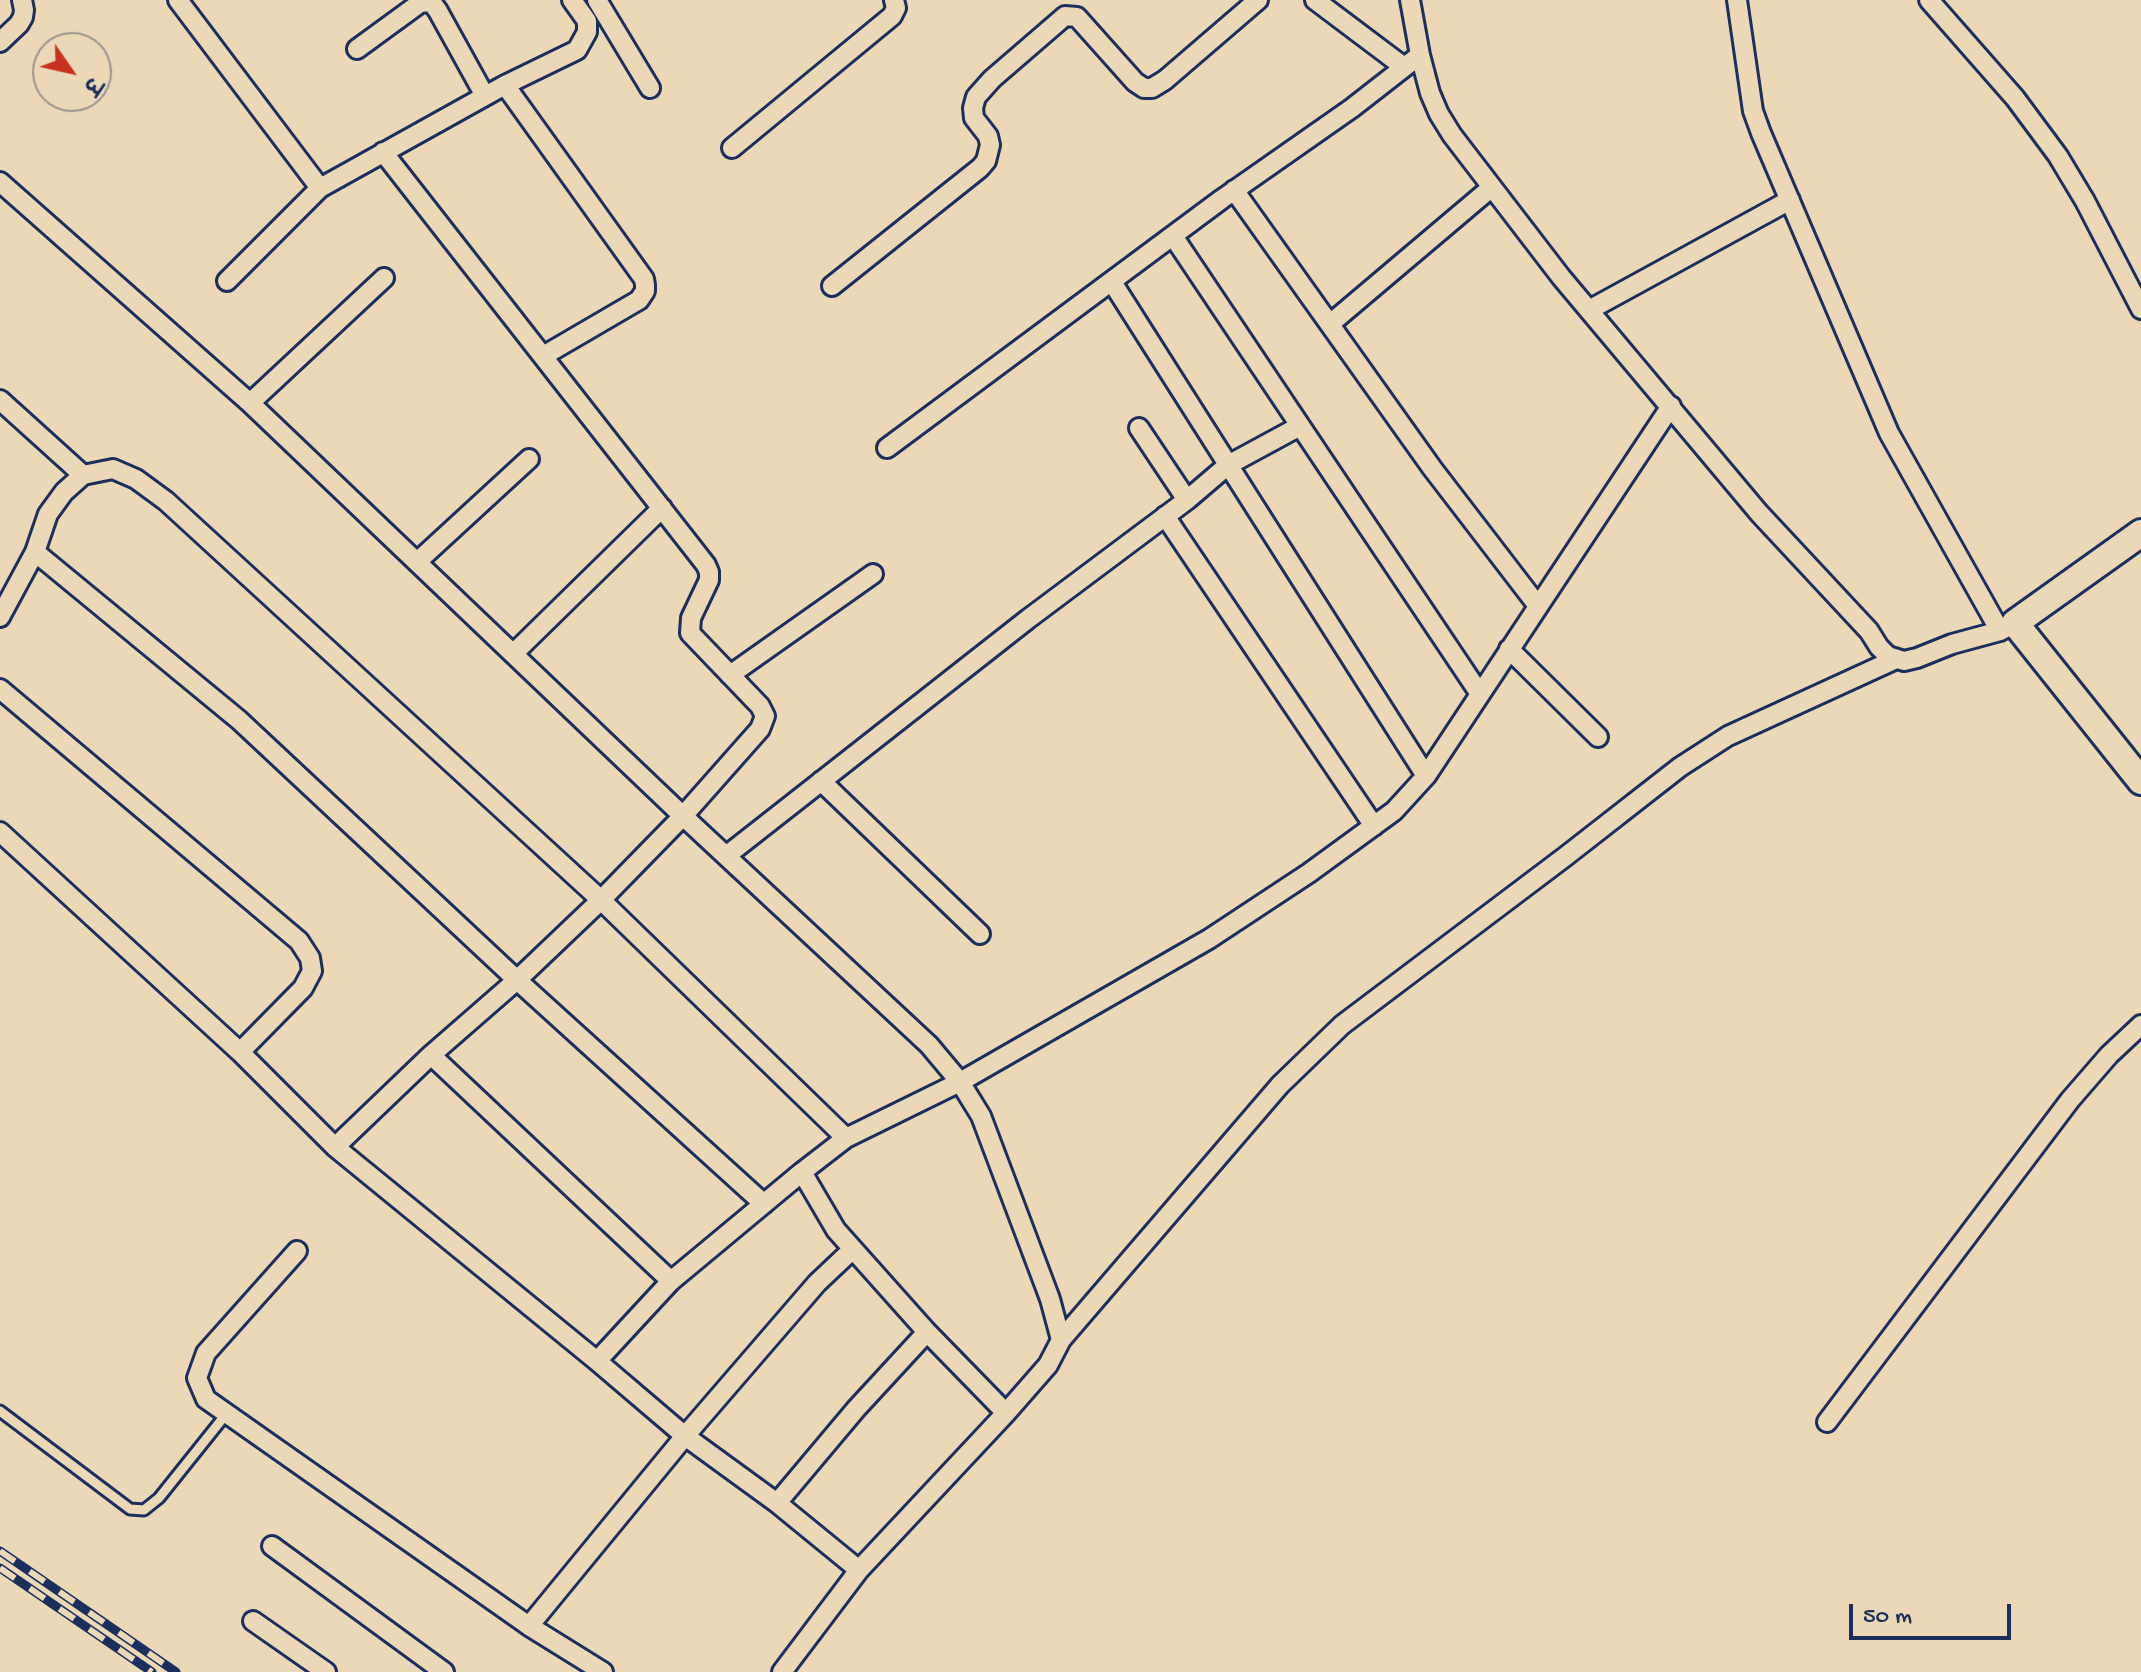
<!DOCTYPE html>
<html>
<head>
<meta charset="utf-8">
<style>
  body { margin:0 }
  #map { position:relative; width:2141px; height:1672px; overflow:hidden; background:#ebd8b6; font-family:"Gochi Hand","Playpen Sans Deva",sans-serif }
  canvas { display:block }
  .north { position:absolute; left:32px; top:32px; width:80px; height:80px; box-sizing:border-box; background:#ebd8b6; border:2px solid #989493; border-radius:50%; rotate:124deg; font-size:22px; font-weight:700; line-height:32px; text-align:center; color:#1b2f5e }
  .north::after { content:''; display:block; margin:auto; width:28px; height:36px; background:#c8321e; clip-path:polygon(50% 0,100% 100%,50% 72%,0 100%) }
  .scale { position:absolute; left:1849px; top:1604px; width:162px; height:36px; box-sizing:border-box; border:4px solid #1b2f5e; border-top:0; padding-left:10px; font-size:24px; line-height:28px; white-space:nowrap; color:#1b2f5e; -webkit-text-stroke:6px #ebd8b6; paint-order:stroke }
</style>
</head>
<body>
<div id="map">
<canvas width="2141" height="1672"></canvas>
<div class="north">उ</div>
<div class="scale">50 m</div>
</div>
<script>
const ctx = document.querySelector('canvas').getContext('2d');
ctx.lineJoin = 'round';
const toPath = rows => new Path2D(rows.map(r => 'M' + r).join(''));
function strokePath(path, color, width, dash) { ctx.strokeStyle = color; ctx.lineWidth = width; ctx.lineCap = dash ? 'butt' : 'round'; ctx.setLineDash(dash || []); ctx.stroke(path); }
const lane = toPath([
  [0,1411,130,1509,144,1510,159,1498,227,1413]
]);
const street = toPath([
  [178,0,320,188],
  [597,0,650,88],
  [1315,0,1404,67],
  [1410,0,1420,55,1430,93,1439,114,1452,135,1561,277,1759,513,1869,631,1879,647,1888,656,1904,661,1917,658,1952,644,2000,631,2015,623],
  [1737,0,1753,111,1761,133,1889,433,2000,631],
  [1929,0,2015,98,2058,156,2085,201,2141,309],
  [0,42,19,24,23,17,24,10,22,0],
  [357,49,420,3,427,2,433,4,438,11,485,96],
  [505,85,644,279,645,285,645,291,639,300,543,356],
  [732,148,892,16,896,8,894,0],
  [0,182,250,403,683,816,929,1045,960,1082,981,1116,1050,1299,1061,1340,1048,1365,1006,1413,859,1570,782,1672],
  [1234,190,1432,468,1538,606],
  [1173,236,1480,694],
  [227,281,320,188,505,85,577,50,587,32,587,21,572,0],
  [1112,282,1426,776],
  [832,286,980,168,986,161,990,145,988,136,974,118,973,108,976,97,992,79,1065,16,1077,17,1135,82,1144,88,1152,88,1165,80,1258,0],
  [1589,310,1790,200],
  [1330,324,1492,187],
  [0,400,83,475],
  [250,403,384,278],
  [1139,428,1187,500],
  [887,448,1222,199,1352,108,1420,55],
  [1165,516,1374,826],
  [35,552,239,720,517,980,764,1204],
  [417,562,529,459],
  [0,617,35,552,48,514,64,492,83,475,113,469,136,479,166,501,601,900,846,1138],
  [1509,649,1598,737],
  [513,654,662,508],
  [730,675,873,574],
  [0,689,299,941,310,958,312,971,303,988,240,1052],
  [821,781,980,934],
  [0,832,240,1052,335,1147,597,1361,685,1436,777,1503,859,1570],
  [726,856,1028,619,1187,500,1228,465,1300,426],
  [431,1055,671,1281],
  [335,1147,431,1055,517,980,601,900,683,816,760,729,765,716,760,706,690,633,691,618,709,580,709,572,706,565,383,152],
  [802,1172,846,1138,960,1082,1209,939,1309,873,1394,811,1426,776,1671,406],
  [297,1251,206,1353,197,1378,206,1399,529,1626,603,1672],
  [1061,1340,1280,1085,1342,1025,1566,856,1680,767,1728,736,1896,659],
  [597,1361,671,1281,802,1172,836,1230,927,1332,1006,1413],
  [1827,1422,2070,1100,2109,1055,2141,1025],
  [777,1503,856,1409,927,1332],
  [272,1546,444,1672],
  [253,1621,326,1672],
  [529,1626,685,1436,817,1283,853,1249]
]);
const secondary = toPath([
  [2141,533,2015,623,2141,781]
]);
const rail = toPath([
  [0,1551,176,1672],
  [0,1568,152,1672]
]);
strokePath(lane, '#1b2f5e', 15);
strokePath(street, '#1b2f5e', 24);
strokePath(secondary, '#1b2f5e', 32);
strokePath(lane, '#ebd8b6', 9);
strokePath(street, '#ebd8b6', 18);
strokePath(secondary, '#ebd8b6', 26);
strokePath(rail, '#1b2f5e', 9);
strokePath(rail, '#ebd8b6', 6, [18]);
</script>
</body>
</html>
